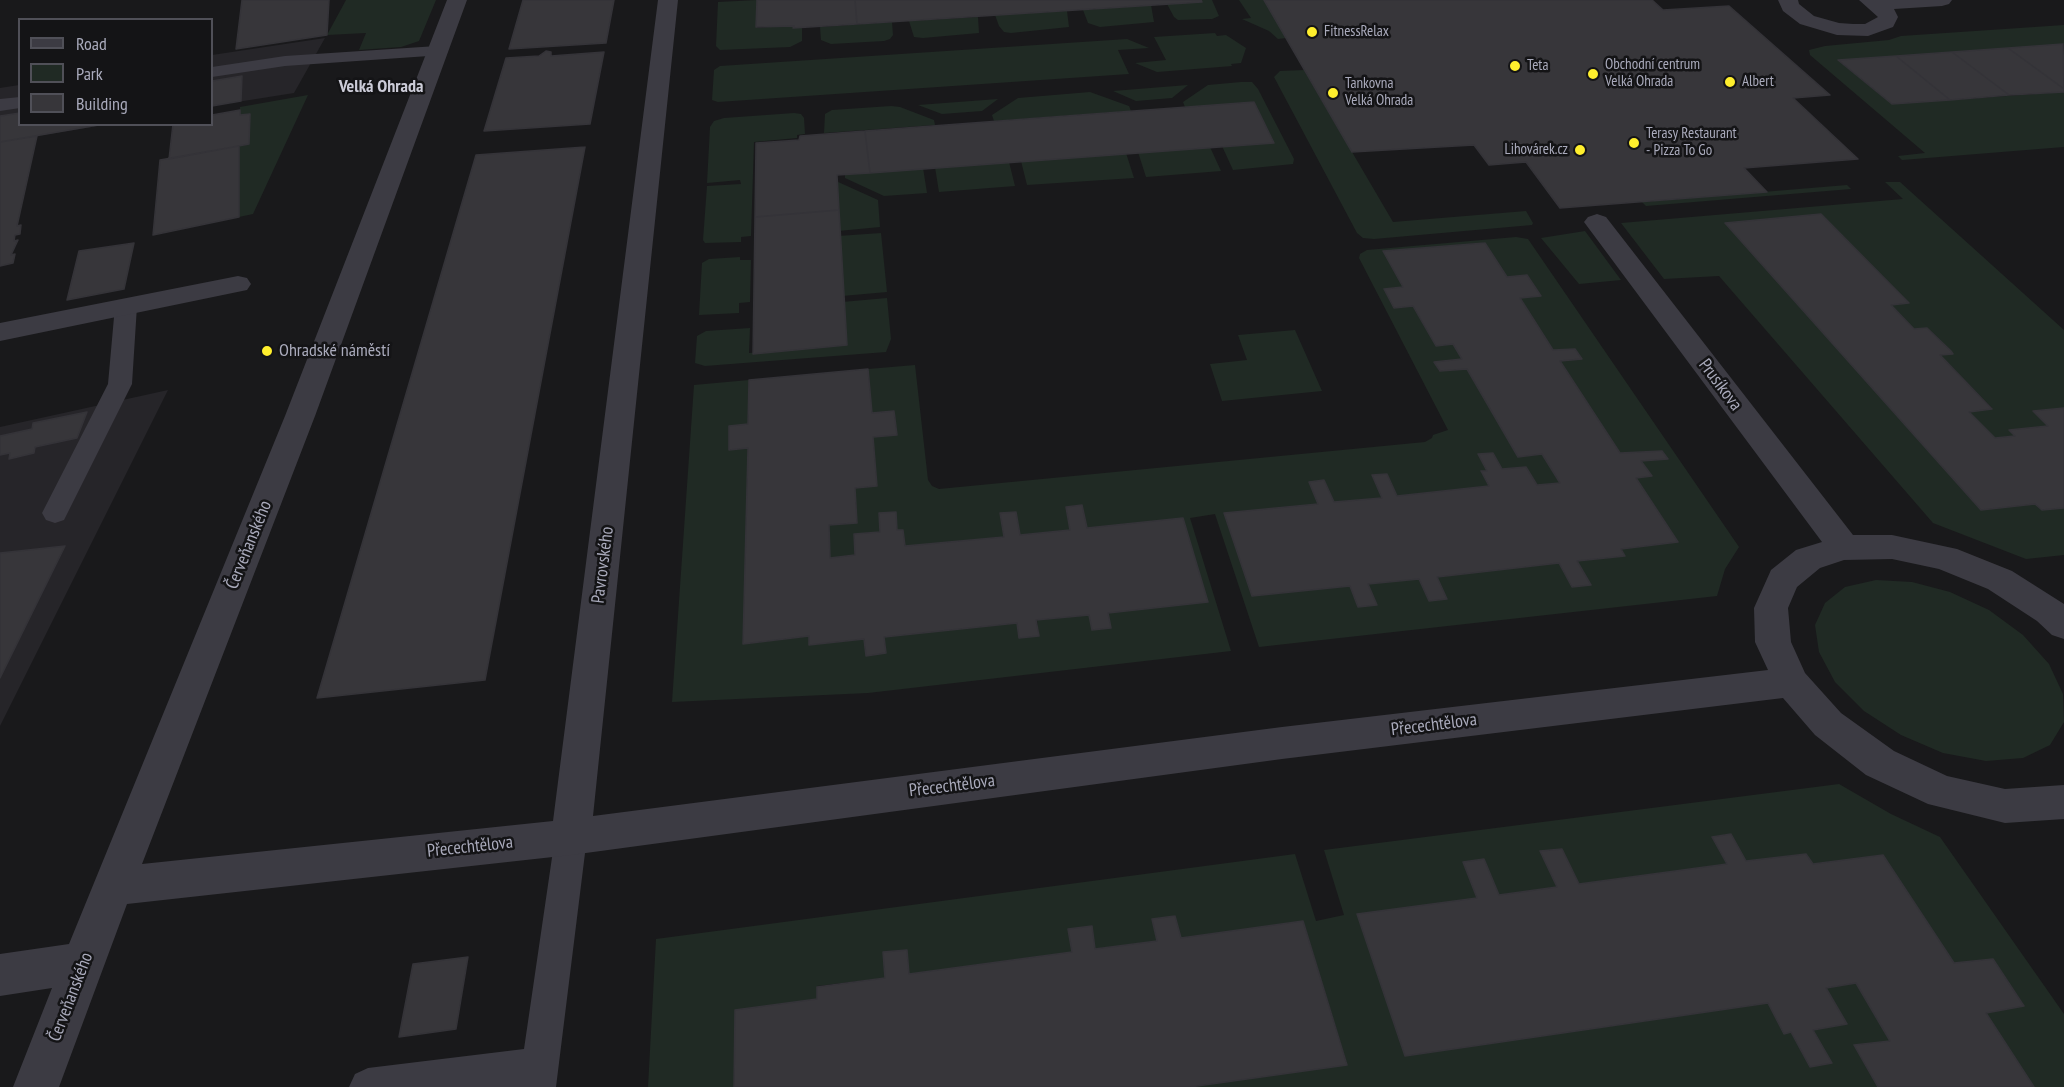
<!DOCTYPE html>
<html>
<head>
<meta charset="utf-8">
<style>
  body { margin:0 }
  #map { position:relative; width:2064px; height:1087px; overflow:hidden; background:#19191b; font-family:"PT Sans Narrow",sans-serif }
  canvas { display:block }
  .legend { position:absolute; left:18px; top:18px; width:195px; height:108px; box-sizing:border-box; background:#141416; border:2px solid #505058; margin:0; padding:8px 10px; list-style:none; font-size:18px; color:#aaabbc }
  .legend li { display:flex; align-items:center; gap:12px; height:30px }
  .legend b { width:30px; border:2px solid #505058 }
</style>
</head>
<body>
<div id="map">
<canvas width="2064" height="1087"></canvas>
<ul class="legend">
<li><b style="height:8px;background:#3c3b43"></b>Road</li>
<li><b style="height:16px;background:#202a24"></b>Park</li>
<li><b style="height:16px;background:#37363a"></b>Building</li>
</ul>
</div>
<script>
const ctx = document.querySelector('canvas').getContext('2d');
ctx.lineJoin = 'round';
function fillPath(path, color) { ctx.fillStyle = color; ctx.fill(path, 'evenodd'); }
const toPath = rows => new Path2D(rows.map(r => 'M' + r).join(''));
function strokePath(path, color, width, dash) { ctx.strokeStyle = color; ctx.lineWidth = width; ctx.lineCap = dash ? 'butt' : 'round'; ctx.setLineDash(dash || []); ctx.stroke(path); }
function label(font, color, halo, rows, align = 'center') {
  ctx.font = font + ' "PT Sans Narrow",sans-serif'; ctx.lineWidth = 5; ctx.setLineDash([]); ctx.textBaseline = 'middle'; ctx.strokeStyle = halo; ctx.fillStyle = color; for (const [text, x, y, turn = 0] of rows) {
    ctx.save(); ctx.translate(x, y); ctx.rotate((+turn || 0) * Math.PI / 180); ctx.textAlign = isNaN(turn) ? turn : align; if (halo) ctx.strokeText(text, 0, 0); ctx.fillText(text, 0, 0); ctx.restore();
  }
}
const built = toPath([
  [325,38,294,93,212,106,212,55],
  [19,85,20,124,104,125,0,142,0,88],
  [168,390,0,726,0,427]
]);
const green = toPath([
  [346,0,436,0,419,41,401,47,359,50,366,33,327,35],
  [757,0,757,28,794,25,794,28,802,28,802,41,790,47,720,50,716,46,718,2],
  [1201,0,1212,0,1219,16,1212,19,1178,20,1174,17,1167,4,1201,2],
  [1239,0,1264,0,1286,38,1278,39,1269,31,1242,19,1251,18],
  [1151,5,1154,22,1100,27,1088,23,1083,10],
  [1067,11,1069,27,1011,33,1004,32,999,26,995,15],
  [978,17,979,33,923,38,914,37,909,21],
  [892,22,893,35,890,39,884,41,831,44,821,40,820,27],
  [2064,25,2064,44,1839,61,1892,104,2064,92,2064,147,1902,160,1898,156,1925,153,1810,55,1809,50,1825,46,1889,40,1901,36],
  [1215,33,1217,36,1226,35,1246,48,1241,63,1231,64,1232,66,1157,72,1135,63,1166,60,1154,37],
  [1127,39,1149,48,1118,50,1129,74,718,102,712,100,714,70,720,66],
  [1304,70,1393,222,1526,211,1533,223,1532,225,1374,239,1363,238,1357,233,1274,77,1280,71],
  [1241,82,1252,82,1258,89,1294,159,1293,164,1233,170,1222,146,1252,103,1185,107,1183,102,1208,85],
  [1188,85,1172,98,1136,101,1113,91],
  [1090,92,1129,106,1131,111,994,121,992,115,1018,98],
  [308,95,253,214,239,217,239,146,248,144,240,130,240,107],
  [998,99,982,111,942,114,918,105],
  [891,106,900,107,934,120,935,125,824,133,825,114,832,110],
  [794,113,801,114,804,118,805,134,797,135,797,138,754,142,751,236,741,237,741,242,705,243,703,240,707,186,741,184,740,180,707,183,710,127,714,121,724,118],
  [1210,147,1221,171,1146,177,1138,152],
  [1126,153,1134,178,1027,185,1021,161],
  [1009,162,1015,186,939,192,935,167],
  [923,168,927,193,884,196,845,178,845,174],
  [836,181,878,200,880,227,838,231],
  [1885,182,1900,182,2064,330,2064,408,2033,411,2048,426,2010,430,2015,436,1995,438,1969,412,1992,408,1940,355,1952,354,1951,351,1927,328,1914,329,1891,305,1908,302,1822,215,1726,223,1981,510,2035,504,2042,510,2064,508,2064,555,2026,559,1933,523,1719,276,1664,279,1621,223,1903,199],
  [1847,185,1851,189,1646,206,1642,202],
  [1585,231,1621,280,1579,284,1541,238],
  [881,233,887,292,842,296,838,236],
  [1516,237,1528,239,1739,547,1725,569,1717,596,1259,647,1215,514,1190,518,1231,651,868,693,672,702,694,385,749,380,748,424,729,427,729,450,748,448,744,644,809,636,810,645,864,639,866,655,886,653,884,637,1017,623,1020,638,1039,636,1037,620,1089,615,1092,630,1111,628,1108,613,1183,519,1087,528,1081,505,1066,507,1070,530,1020,535,1016,512,1001,513,1004,537,905,546,903,530,897,530,879,514,880,532,854,534,855,555,830,558,829,525,857,523,855,488,877,486,873,437,897,434,894,411,872,413,868,369,915,365,928,480,932,486,939,489,1425,442,1432,438,1433,435,1448,430,1359,258,1360,254,1367,250],
  [1484,243,1553,350,1575,349,1581,358,1560,361,1620,453,1662,451,1667,458,1641,461,1651,476,1636,478,1678,542,1621,549,1625,556,1577,561,1590,585,1572,587,1559,563,1437,577,1447,599,1429,601,1419,579,1368,584,1358,607,1350,586,1252,596,1225,514,1318,504,1310,482,1324,480,1334,502,1382,498,1372,475,1387,474,1397,496,1489,486,1481,472,1487,471,1479,454,1493,453,1502,469,1526,467,1537,485,1560,483,1542,454,1518,457,1467,369,1439,371,1435,363,1462,359,1453,344,1436,346,1413,306,1394,308,1384,289,1403,287,1384,251],
  [740,257,740,260,751,260,750,302,739,303,739,313,699,315,702,263,709,259],
  [887,298,891,339,886,352,705,366,695,363,697,336,706,331,750,328,749,353,844,345,842,302],
  [1295,330,1322,391,1222,401,1210,364,1247,360,1238,335],
  [1876,580,1912,582,1950,592,1989,610,2023,635,2049,664,2063,694,2064,722,2050,745,2023,758,1986,761,1943,753,1901,735,1864,711,1835,682,1819,652,1815,625,1825,603,1845,587],
  [1839,784,1891,814,1940,837,2064,1014,2064,1087,2034,1087,1986,1013,2024,1005,1993,959,1954,963,1883,855,1813,864,1806,854,1746,861,1730,834,1712,837,1727,864,1579,884,1562,849,1541,851,1557,887,1499,895,1484,860,1463,862,1477,898,1358,915,1405,1056,1768,1003,1784,1033,1791,1032,1810,1067,1831,1063,1813,1030,1847,1024,1826,988,1856,983,1890,1041,1855,1046,1878,1087,1190,1087,1347,1064,1303,921,1181,938,1175,916,1152,919,1157,941,1095,949,1091,926,1072,952,909,974,907,950,884,952,885,978,817,986,817,999,736,1010,734,1087,648,1087,656,939,1295,854,1316,921,1344,915,1324,850]
]);
const building = toPath([
  [242,0,329,0,327,35,236,49,242,0],
  [523,0,614,0,606,43,509,49,523,0],
  [757,0,855,0,857,24,793,28,794,26,756,27,757,0],
  [855,0,1201,0,1202,2,857,24,855,0],
  [1264,0,1652,0,1663,10,1729,6,1830,95,1793,98,1858,159,1744,168,1767,192,1560,208,1526,162,1489,165,1474,145,1352,152,1264,0],
  [2063,44,2064,89,2008,48,2063,44],
  [2008,48,2064,89,2064,92,2009,95,1952,52,2008,48],
  [546,51,551,52,551,56,604,52,590,124,484,131,506,58,539,56,546,51],
  [1952,52,2009,95,1950,100,1896,56,1952,52],
  [1896,56,1950,100,1892,104,1838,60,1896,56],
  [242,76,241,101,212,106,212,81,242,76],
  [1254,102,1274,143,870,173,865,131,1254,102],
  [240,110,240,115,250,114,249,144,169,159,173,124,212,124,212,115,240,110],
  [20,113,20,124,104,124,0,142,0,116,20,113],
  [865,131,870,173,837,175,839,210,755,217,756,143,799,140,800,136,865,131],
  [37,136,17,226,21,225,20,234,15,235,14,241,18,240,11,255,15,254,13,263,0,266,0,142,37,136],
  [239,146,239,217,153,235,160,160,239,146],
  [585,147,485,680,317,698,476,155,585,147],
  [839,210,847,345,753,354,755,217,839,210],
  [1821,214,1909,303,1891,305,1914,329,1927,328,1951,351,1953,354,1940,355,1992,409,1969,412,1995,438,2015,436,2009,430,2048,426,2033,411,2064,408,2064,508,2042,510,2035,504,1981,510,1725,223,1821,214],
  [134,243,124,289,67,300,79,251,134,243],
  [1485,243,1507,277,1527,275,1541,296,1520,298,1553,350,1575,349,1582,359,1560,361,1620,453,1662,451,1668,459,1641,461,1652,476,1636,478,1678,542,1621,549,1625,556,1577,561,1591,585,1572,587,1559,563,1437,577,1447,599,1429,601,1419,579,1368,584,1377,605,1358,607,1350,586,1252,596,1224,513,1318,504,1309,482,1324,480,1334,502,1382,498,1372,475,1387,474,1397,496,1489,486,1481,471,1487,471,1478,454,1493,453,1502,469,1526,467,1537,485,1560,483,1542,454,1518,457,1467,369,1440,371,1434,362,1462,359,1453,344,1436,346,1413,306,1394,308,1384,289,1403,287,1383,251,1485,243],
  [868,369,872,413,894,411,897,435,873,437,877,486,855,488,857,523,829,525,830,558,855,555,854,534,880,532,879,513,896,512,897,530,903,530,905,546,1004,537,1000,513,1016,512,1020,535,1070,530,1066,507,1082,505,1087,528,1183,518,1208,602,1108,613,1111,628,1092,630,1089,615,1036,620,1039,636,1019,638,1017,623,884,637,886,653,866,656,864,639,809,645,809,636,743,644,748,448,729,450,729,426,748,424,749,380,868,369],
  [87,412,77,438,35,447,34,453,9,459,10,453,0,455,0,436,32,429,33,423,87,412],
  [65,546,0,678,0,553,65,546],
  [1731,834,1746,861,1806,854,1813,864,1883,855,1954,963,1993,959,2024,1006,1986,1013,2034,1087,1878,1087,1854,1045,1890,1041,1856,983,1826,988,1847,1024,1813,1030,1832,1063,1810,1067,1791,1032,1784,1034,1768,1003,1405,1056,1357,914,1477,898,1463,862,1484,859,1499,895,1557,887,1540,851,1562,849,1579,884,1727,864,1712,837,1731,834],
  [1175,916,1181,938,1303,921,1347,1065,1190,1087,734,1087,735,1010,817,999,817,987,885,978,883,952,907,950,909,974,1072,952,1068,929,1092,926,1095,949,1157,941,1152,919,1175,916],
  [468,957,456,1029,399,1037,413,964,468,957]
]);
const service = toPath([
  [437,46,443,47,446,51,443,55,285,66,212,77,212,67,285,56,437,46],
  [20,97,20,108,0,111,0,99,20,97],
  [126,299,134,301,137,306,132,384,64,520,55,523,46,520,42,513,108,384,115,306,118,301,126,299],
  [571,822,583,827,587,837,556,1087,349,1087,355,1074,368,1068,524,1049,555,837,559,827,571,822]
]);
const minor = toPath([
  [447,0,467,0,315,416,142,864,553,821,658,0,678,0,593,816,1282,727,1768,670,1755,642,1754,608,1771,570,1796,550,1822,542,1584,222,1588,217,1597,214,1606,217,1853,535,1892,535,1957,549,2012,571,2064,604,2064,639,2052,635,2037,621,1988,589,1939,569,1892,559,1844,560,1820,568,1797,587,1788,608,1791,642,1805,673,1841,713,1894,751,1947,776,2005,789,2064,785,2064,819,2005,823,1928,804,1866,775,1815,735,1783,698,1282,759,571,855,127,904,59,1087,13,1087,52,988,0,996,0,954,69,944,285,416,447,0],
  [1778,0,1798,0,1799,4,1814,16,1839,23,1853,24,1865,24,1878,17,1859,0,1952,0,1949,4,1942,6,1894,9,1898,17,1893,27,1868,36,1837,35,1800,24,1783,11,1778,0],
  [238,276,247,278,251,284,247,290,0,341,0,323,238,276]
]);
const markers = [
  [1312,32,6,"#ffef2d"],
  [1515,66,6,"#ffef2d"],
  [1593,74,6,"#ffef2d"],
  [1730,82,6,"#ffef2d"],
  [1333,93,6,"#ffef2d"],
  [1634,143,6,"#ffef2d"],
  [1580,150,6,"#ffef2d"],
  [267,351,6,"#ffef2d"]
];
const farPoinames = [
  ["FitnessRelax",1324,32],
  ["Obchodní centrum",1605,65],
  ["Velká Ohrada",1605,82],
  ["Teta",1527,66],
  ["Albert",1742,82],
  ["Tankovna",1345,84],
  ["Velká Ohrada",1345,101],
  ["Terasy Restaurant",1646,134],
  ["- Pizza To Go",1646,151],
  ["Lihovárek.cz",1568,150,"right"]
];
const farQuarternames = [
  ["Velká Ohrada",381,87]
];
const poiNames = [
  ["Ohradské náměstí",279,351]
];
const streetNames = [
  ["Prusíkova",1720,385,53],
  ["Červeňanského",249,545,-68],
  ["Pavrovského",603,565,-83],
  ["Přecechtělova",1434,725,-7],
  ["Přecechtělova",952,786,-7],
  ["Přecechtělova",470,847,-6],
  ["Červeňanského",71,997,-69]
];
fillPath(built, '#262529');
fillPath(green, '#202a24');
fillPath(building, '#37363a');
strokePath(building, '#343338', 1.5);
fillPath(service, '#3c3b43');
fillPath(minor, '#3c3b43');
for (const [x, y, r, color] of markers) { const dot = new Path2D(); dot.arc(x, y, r, 0, 2 * Math.PI); ctx.fillStyle = color; ctx.fill(dot); strokePath(dot, '#141416', 2); }
label('15px', '#aaabbc', '#141416', farPoinames, 'left');
label('bold 18px', '#ccccd8', '#141416', farQuarternames);
label('18px', '#aaabbc', '#141416', poiNames, 'left');
label('18px', '#aaabbc', '#141416', streetNames);
</script>
</body>
</html>
